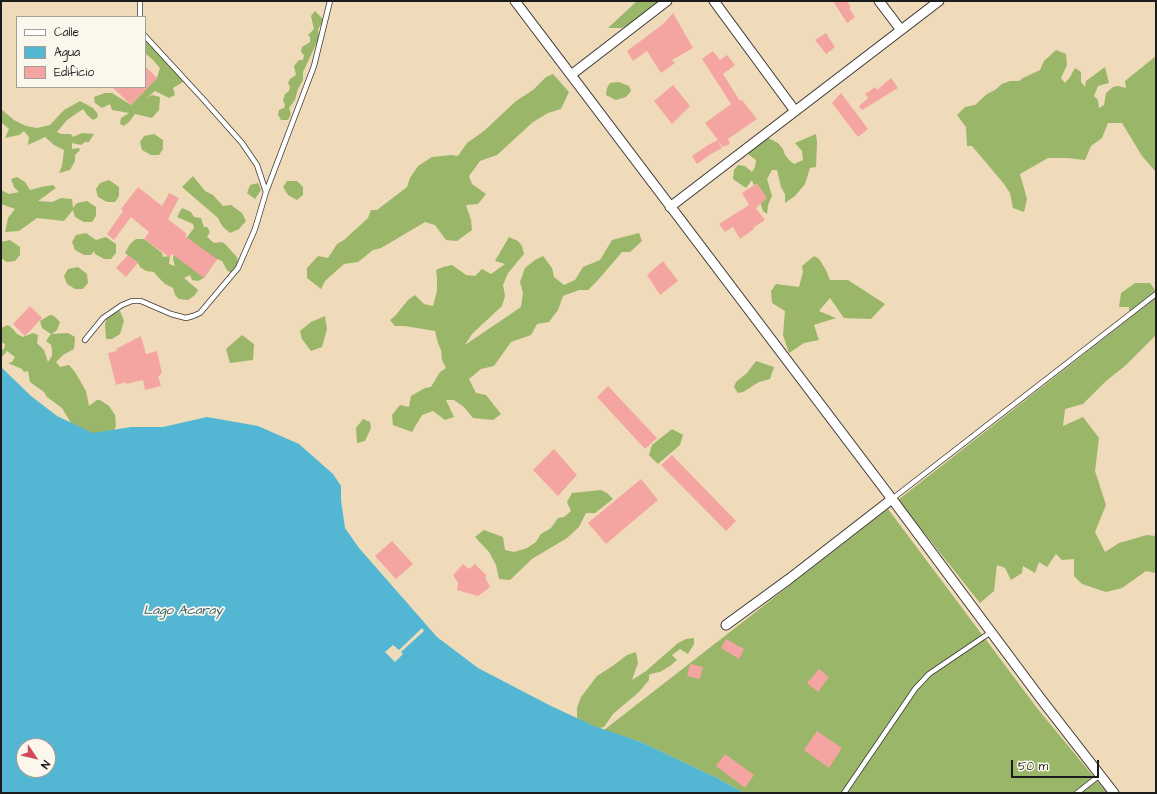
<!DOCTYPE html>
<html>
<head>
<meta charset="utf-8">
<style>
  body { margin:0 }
  #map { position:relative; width:1157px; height:794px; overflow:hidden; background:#efdbb9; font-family:"Architects Daughter",sans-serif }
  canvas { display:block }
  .frame { position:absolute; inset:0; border:2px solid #1c1c1c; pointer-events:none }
  .legend { position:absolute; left:16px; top:16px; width:130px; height:72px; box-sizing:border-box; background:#fbf7ec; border:1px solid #a29f99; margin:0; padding:5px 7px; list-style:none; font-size:12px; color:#1c1c1c }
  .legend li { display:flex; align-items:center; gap:8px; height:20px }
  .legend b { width:20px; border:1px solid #a29f99 }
  .north { position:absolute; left:16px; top:738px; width:40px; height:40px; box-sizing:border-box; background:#fbf7ec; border:1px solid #a29f99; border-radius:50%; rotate:125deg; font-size:11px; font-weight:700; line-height:16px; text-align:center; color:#1c1c1c }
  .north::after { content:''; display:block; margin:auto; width:14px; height:18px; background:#d1495b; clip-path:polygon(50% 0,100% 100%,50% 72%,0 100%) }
  .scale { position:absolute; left:1011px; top:760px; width:88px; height:18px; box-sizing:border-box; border:2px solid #1c1c1c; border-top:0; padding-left:5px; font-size:12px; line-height:14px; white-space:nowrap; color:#1c1c1c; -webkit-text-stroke:3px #fbf7ec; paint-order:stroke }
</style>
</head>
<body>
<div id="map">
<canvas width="1157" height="794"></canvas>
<div class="frame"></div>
<ul class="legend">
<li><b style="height:5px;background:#fff"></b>Calle</li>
<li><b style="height:11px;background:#53b6d2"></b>Agua</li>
<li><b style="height:11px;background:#f5a5a1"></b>Edificio</li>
</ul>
<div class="north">N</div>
<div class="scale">50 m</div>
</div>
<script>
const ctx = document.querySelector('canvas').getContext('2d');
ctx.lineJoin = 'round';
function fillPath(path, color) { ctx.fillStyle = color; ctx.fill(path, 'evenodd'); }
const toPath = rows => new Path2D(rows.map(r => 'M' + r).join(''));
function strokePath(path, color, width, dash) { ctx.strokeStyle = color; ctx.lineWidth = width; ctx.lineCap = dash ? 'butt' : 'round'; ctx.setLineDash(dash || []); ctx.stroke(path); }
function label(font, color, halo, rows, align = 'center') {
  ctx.font = font + ' "Architects Daughter",sans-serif'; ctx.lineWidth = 3.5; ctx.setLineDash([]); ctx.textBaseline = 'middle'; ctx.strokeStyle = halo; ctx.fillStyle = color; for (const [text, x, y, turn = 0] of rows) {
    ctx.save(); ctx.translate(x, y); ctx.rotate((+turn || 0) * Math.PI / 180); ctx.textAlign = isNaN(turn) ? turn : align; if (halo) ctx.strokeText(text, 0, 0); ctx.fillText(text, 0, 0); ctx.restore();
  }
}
const forest = toPath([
  [637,1,662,1,634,21,622,28,608,28],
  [315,11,324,20,318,29,319,38,303,72,303,80,298,89,295,100,289,108,291,114,288,120,281,120,278,115,279,110,284,108,285,105,283,100,285,94,289,91,290,87,288,83,290,79,296,75,294,66,299,60,303,60,304,55,301,52,302,47,310,42,310,37,308,35,314,29,311,16],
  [145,40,184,75,183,82,173,88,175,95,169,98,155,91,147,98,152,95,160,97,159,110,152,118,135,114,129,122,124,126,120,124,121,118,129,113,112,110,110,104,102,108,95,103,94,97,105,93,112,93,131,105,157,78,160,68,152,59,145,53],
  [1056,50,1066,54,1067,65,1061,78,1065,83,1070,77,1075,68,1081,72,1081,82,1085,87,1086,81,1105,67,1109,83,1098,86,1094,96,1098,100,1099,108,1104,105,1106,93,1113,87,1118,86,1126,88,1125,81,1156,56,1156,172,1142,156,1122,123,1108,123,1102,138,1091,146,1085,160,1067,158,1048,158,1020,174,1027,199,1024,212,1013,208,1010,193,1004,184,972,146,967,146,966,127,957,115,965,107,975,105,987,94,995,90,1002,84,1010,81,1019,81,1023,78,1040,70,1044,61],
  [553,74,569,92,561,109,548,113,533,122,497,155,480,161,469,176,472,184,486,194,478,204,466,205,471,220,472,230,457,241,446,240,435,225,425,222,381,248,373,250,358,262,344,264,325,281,321,289,307,278,307,268,318,256,328,258,337,244,344,240,368,218,371,210,377,210,407,187,410,178,418,166,432,157,451,155,458,156,467,143,484,131,516,101,533,90,546,77],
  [619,82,629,86,631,91,626,97,616,100,606,95,607,88,610,83],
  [80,101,93,108,98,114,97,118,93,120,87,115,83,109,67,120,57,132,61,134,71,134,73,137,82,133,94,134,89,142,85,142,81,145,72,143,72,149,79,148,80,150,75,155,75,161,70,170,59,173,62,166,64,150,54,145,45,137,28,145,29,137,24,131,19,135,5,138,9,129,1,122,1,109,14,120,26,126,37,128,50,125,64,110],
  [154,134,163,140,163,149,159,155,151,155,142,150,140,142,144,136],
  [816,134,817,143,816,167,810,168,805,184,795,196,785,203,785,194,781,187,777,170,772,170,767,179,772,196,768,205,767,214,763,211,752,180,746,188,733,179,734,170,738,165,745,166,752,172,755,167,756,160,749,155,748,150,760,141,768,138,778,143,783,149,785,155,789,160,794,164,803,160,802,151,795,143],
  [193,176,205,191,213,195,223,206,231,205,242,213,246,221,239,229,230,233,222,226,218,218,182,187],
  [17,177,25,182,30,190,41,187,53,185,56,188,38,201,52,202,61,198,72,199,73,208,77,203,87,201,96,207,96,216,92,222,84,222,75,217,73,210,64,221,37,218,19,231,5,232,8,218,15,209,1,204,1,190,9,194,19,192,14,187,11,179],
  [109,180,119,187,119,196,115,202,107,202,98,197,96,189,100,183],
  [287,181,297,181,303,187,303,195,297,200,288,195,283,187],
  [258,183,261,190,255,199,247,193,250,185],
  [182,208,191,212,194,217,201,218,204,227,207,227,210,232,207,237,214,243,222,242,225,244,236,256,240,264,240,270,238,273,232,274,227,270,222,261,217,259,204,278,198,281,192,280,190,275,184,278,198,290,195,295,188,300,179,299,175,295,173,288,165,284,157,276,154,272,146,271,140,267,138,263,125,253,130,244,136,239,144,239,162,253,163,257,170,256,169,264,175,266,173,259,174,251,185,240,194,228,193,224,177,217],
  [86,233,96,240,106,237,116,244,116,253,111,259,104,259,95,254,94,251,91,255,84,255,75,250,72,242,76,235],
  [639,233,642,241,630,252,622,252,598,280,588,290,579,290,563,296,558,310,549,322,537,324,531,335,511,342,494,366,481,369,469,379,476,393,486,395,501,414,493,420,473,418,464,407,454,400,446,400,454,417,445,420,433,411,422,415,412,432,393,425,392,415,400,405,409,407,411,396,425,388,431,387,440,372,446,368,442,360,441,350,438,343,435,331,405,326,395,326,390,320,395,316,408,300,415,295,424,304,433,306,437,291,437,278,436,270,443,267,452,265,466,275,475,276,482,269,491,274,505,264,495,261,509,237,518,241,522,246,524,254,508,273,503,285,505,296,502,306,472,334,465,345,521,307,523,293,520,282,525,268,535,260,543,256,552,268,554,277,564,285,575,280,583,267,600,260,612,240],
  [10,240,20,247,20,255,15,261,7,262,1,258,1,242],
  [814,256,819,259,826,270,830,280,848,280,885,304,871,319,844,318,830,298,819,311,836,318,814,325,819,340,804,343,789,353,783,335,785,311,772,303,771,291,776,284,799,287,803,272,802,266],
  [78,267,87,274,88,283,83,289,75,289,67,284,64,276,68,269],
  [1135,283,1150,283,1155,290,1150,301,1156,297,1156,335,1125,366,1106,381,1083,404,1065,409,1063,426,1083,417,1099,438,1095,471,1106,505,1095,532,1105,552,1119,543,1147,535,1156,536,1156,573,1146,571,1122,588,1106,592,1082,584,1074,576,1074,559,1062,560,1056,554,1047,567,1039,562,1035,573,1023,566,1022,573,1011,580,1005,568,997,565,994,591,980,603,898,500,1148,304,1129,311,1129,307,1119,307,1121,293],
  [120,311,124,321,120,334,112,339,106,339,105,323,109,313],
  [50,315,54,316,60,322,57,330,52,334,68,333,75,337,74,349,63,355,56,362,60,367,69,365,75,372,86,391,89,406,97,400,100,400,109,406,115,415,116,426,111,436,81,433,71,423,62,408,47,397,44,392,30,382,28,371,24,372,22,369,8,363,12,362,15,357,7,351,3,356,1,356,1,350,4,349,5,344,1,342,1,328,8,325,13,329,17,334,23,337,33,333,38,335,37,343,44,350,48,362,52,356,52,350,51,345,46,341,51,334,42,328,40,321],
  [325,316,327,329,322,347,311,351,302,339,300,331,311,322],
  [242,335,254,344,253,360,230,363,226,349],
  [756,361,774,367,770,379,759,382,743,392,738,393,734,387,736,382,747,373],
  [363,419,370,422,371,428,365,441,357,443,356,428],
  [672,429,683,435,680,445,658,464,649,455,652,445],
  [601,490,607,493,613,499,595,513,586,513,579,527,567,538,532,559,510,580,499,579,496,565,489,552,475,537,484,530,503,537,505,550,514,552,527,548,536,542,541,534,551,528,558,518,564,517,571,511,567,502,572,493],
  [888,509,1037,708,1107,793,744,793,717,778,641,742,604,730],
  [694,638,694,644,688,654,680,649,672,655,677,660,670,666,660,672,654,673,649,675,649,680,639,692,613,714,604,727,592,730,577,722,577,708,581,697,597,676,614,665,627,655,636,652,638,663,632,680,646,671,678,643,686,639]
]);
const water = toPath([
  [1,367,31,396,57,416,93,433,131,427,163,427,207,417,258,426,299,444,333,474,341,486,341,500,345,528,359,548,437,637,478,668,551,706,594,726,641,742,717,778,744,793,1,793],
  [24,746,48,746,48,770,24,770]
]);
const pier = toPath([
  [422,628,424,631,401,652,403,654,395,662,385,652,393,645,399,650]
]);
const building = toPath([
  [833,1,847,1,851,7,849,8,855,17,847,23],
  [673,13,693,48,672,60,675,63,661,73,647,51,633,61,627,51,663,24],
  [826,33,835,47,826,54,815,40],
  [713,51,720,60,727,55,735,65,723,74,740,101,742,100,757,119,728,139,730,144,723,147,718,141,722,148,711,154,697,164,692,156,708,145,718,140,705,123,731,104,702,59],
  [145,66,157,78,131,105,112,87,145,87],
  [891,78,898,88,862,110,859,106,868,98,865,94,875,87,877,90],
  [673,85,690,106,672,124,654,101],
  [841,93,868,129,858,137,832,103],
  [757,183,767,198,756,208,765,220,753,228,754,229,740,239,733,227,725,232,719,224,749,205,742,193],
  [138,187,162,206,169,193,179,198,168,219,187,234,185,236,217,259,204,278,172,254,169,257,144,239,149,232,131,217,114,240,107,234,123,211,121,209],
  [128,255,138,263,126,277,116,268],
  [663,261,678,281,660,295,647,275],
  [30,306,42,318,25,336,13,324],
  [141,336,146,354,157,351,162,373,160,374,160,376,158,376,161,386,145,390,143,380,126,384,126,382,116,385,108,353,117,351,116,349],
  [608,386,657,438,645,449,597,397],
  [554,449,577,475,558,496,533,470],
  [672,455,736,521,726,531,661,465],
  [641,479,658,500,606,544,588,523],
  [392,541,413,564,396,579,375,556],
  [463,564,469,569,475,564,487,576,485,577,490,587,478,596,457,590,458,583,453,575],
  [726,639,744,649,739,659,721,648],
  [690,664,703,667,700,679,687,676],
  [819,669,829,677,818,692,807,683],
  [817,731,842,748,829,768,804,750],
  [725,754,754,775,745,788,716,766]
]);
const service = toPath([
  [140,1,140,17],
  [145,36,203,99,242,143,257,165,266,192],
  [85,340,103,318,122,305,132,301,141,301,171,314,186,318,193,316,200,313,238,268,255,229,266,192,314,66,330,1],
  [892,499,1156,294],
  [844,793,915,689,929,674,991,632],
  [1077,793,1100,775]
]);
const minor = toPath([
  [515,1,892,499,1041,699,1114,793],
  [714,1,795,111],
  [879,1,901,30],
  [571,75,667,1],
  [670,207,939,1],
  [726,625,789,579,892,499]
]);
const waterNames = [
  ["Lago Acaray",183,611]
];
fillPath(forest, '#99b669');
fillPath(water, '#53b6d2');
fillPath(pier, '#efdbb9');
fillPath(building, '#f5a5a1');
strokePath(service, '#3c3934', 6);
strokePath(minor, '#3c3934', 11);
strokePath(service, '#fff', 4.5);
strokePath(minor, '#fff', 9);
label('italic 13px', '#325a65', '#fbf7ec', waterNames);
</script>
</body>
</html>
